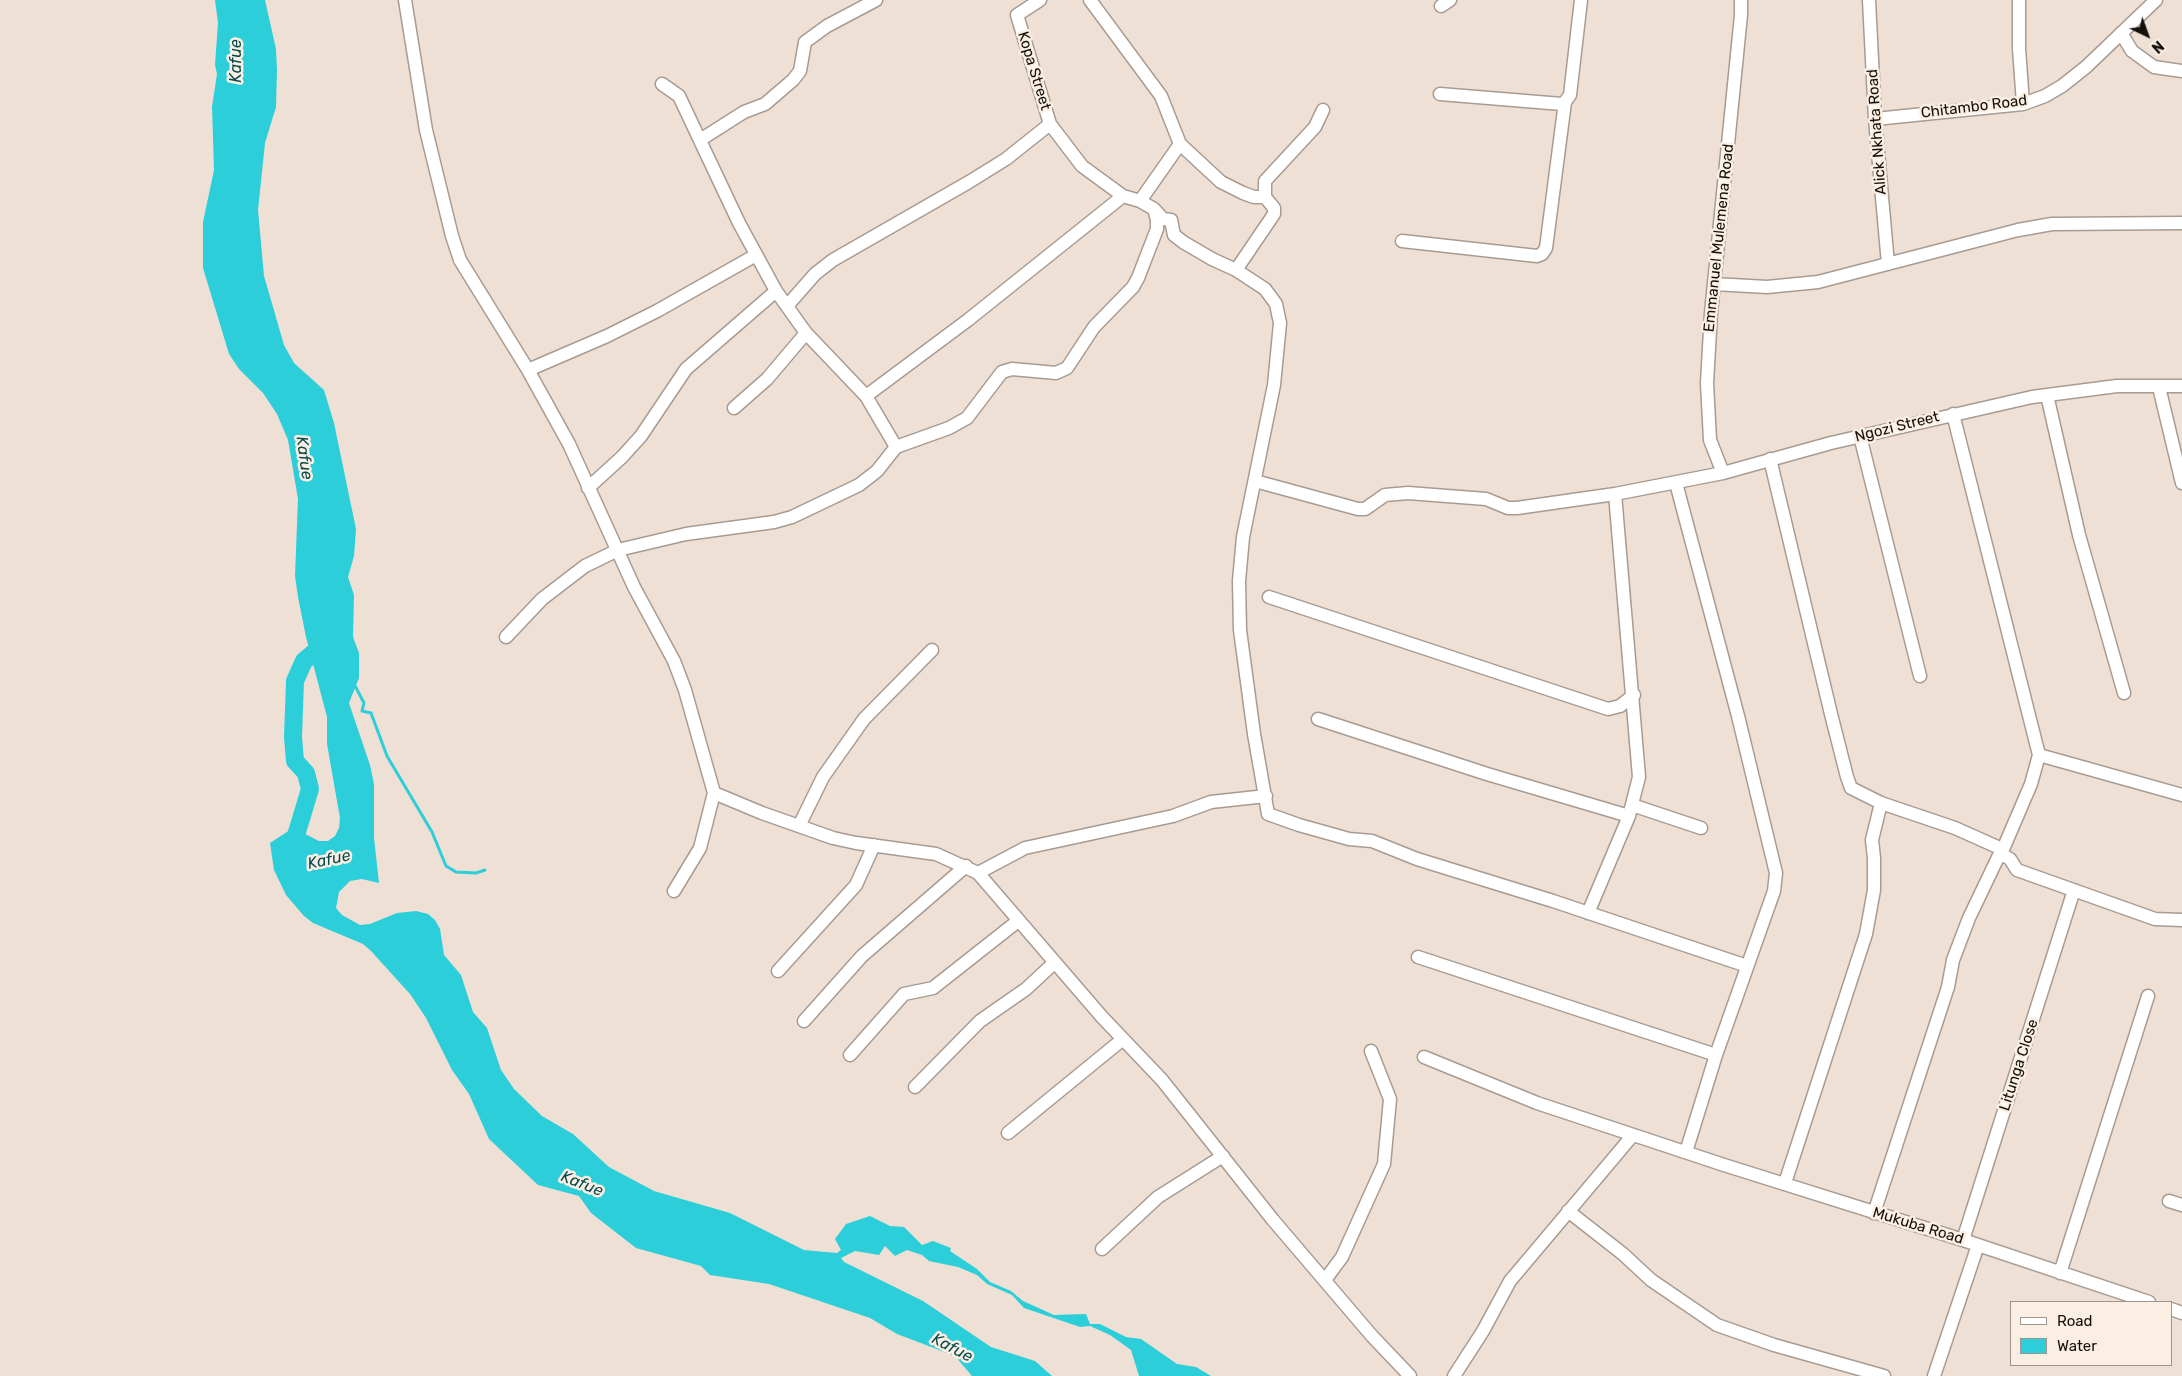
<!DOCTYPE html>
<html>
<head>
<meta charset="utf-8">
<style>
  body { margin:0 }
  #map { position:relative; width:2182px; height:1376px; overflow:hidden; background:#eee0d5; font-family:Rubik,sans-serif }
  canvas { display:block }
  .legend { position:absolute; left:2010px; top:1301px; width:162px; height:65px; box-sizing:border-box; background:#fbeee3; border:1px solid #9f958d; margin:0; padding:6px 9px; list-style:none; font-size:15px; color:#14100c }
  .legend li { display:flex; align-items:center; gap:10px; height:25px }
  .legend b { width:25px; border:1px solid #9f958d }
  .north { position:absolute; left:2122px; top:10px; width:50px; height:50px; -webkit-text-stroke:4px #fbeee3; paint-order:stroke; rotate:138deg; font-size:14px; font-weight:700; line-height:20px; text-align:center; color:#14100c }
  .north::after { content:''; display:block; margin:auto; width:18px; height:22px; background:#14100c; clip-path:polygon(50% 0,100% 100%,50% 72%,0 100%) }
</style>
</head>
<body>
<div id="map">
<canvas width="2182" height="1376"></canvas>
<ul class="legend">
<li><b style="height:6px;background:#fff"></b>Road</li>
<li><b style="height:14px;background:#2ccfd9"></b>Water</li>
</ul>
<div class="north">N</div>
</div>
<script>
const ctx = document.querySelector('canvas').getContext('2d');
ctx.lineJoin = 'round';
function fillPath(path, color) { ctx.fillStyle = color; ctx.fill(path, 'evenodd'); }
const toPath = rows => new Path2D(rows.map(r => 'M' + r).join(''));
function strokePath(path, color, width, dash) { ctx.strokeStyle = color; ctx.lineWidth = width; ctx.lineCap = dash ? 'butt' : 'round'; ctx.setLineDash(dash || []); ctx.stroke(path); }
function label(font, color, halo, rows, align = 'center') {
  ctx.font = font + ' Rubik,sans-serif'; ctx.lineWidth = 5; ctx.setLineDash([]); ctx.textBaseline = 'middle'; ctx.strokeStyle = halo; ctx.fillStyle = color; for (const [text, x, y, turn = 0] of rows) {
    ctx.save(); ctx.translate(x, y); ctx.rotate((+turn || 0) * Math.PI / 180); ctx.textAlign = isNaN(turn) ? turn : align; if (halo) ctx.strokeText(text, 0, 0); ctx.fillText(text, 0, 0); ctx.restore();
  }
}
const water = toPath([
  [215,0,265,0,276,49,277,70,276,107,265,143,258,210,264,276,284,345,294,363,324,390,334,423,356,529,354,556,348,577,354,595,353,637,359,653,359,678,349,703,370,765,374,784,374,838,379,883,362,879,350,881,339,892,336,908,342,915,360,925,370,924,397,913,416,911,428,914,435,920,440,929,444,955,461,975,473,1012,487,1028,501,1070,514,1089,542,1116,573,1134,609,1167,654,1191,730,1213,804,1250,837,1253,841,1250,835,1239,846,1224,870,1216,890,1226,904,1227,922,1245,933,1241,951,1248,950,1251,977,1269,990,1282,1011,1291,1023,1301,1054,1315,1086,1314,1090,1324,1100,1324,1126,1337,1141,1339,1177,1364,1196,1367,1211,1376,1139,1376,1131,1350,1110,1335,1090,1326,1080,1327,1024,1308,1012,1295,987,1284,977,1275,958,1267,929,1261,922,1255,907,1250,895,1256,885,1246,879,1255,855,1251,841,1258,844,1262,923,1301,991,1347,1035,1361,1052,1376,972,1376,955,1356,897,1334,870,1318,769,1284,710,1275,701,1266,636,1248,591,1213,579,1196,538,1185,489,1139,469,1094,452,1070,426,1018,410,994,371,951,363,944,313,923,304,916,286,895,274,870,270,843,293,828,319,841,328,841,335,836,339,828,340,818,327,744,327,717,306,637,298,597,295,576,298,499,288,440,277,414,263,393,239,369,229,354,203,268,203,222,214,170,212,107,217,74,215,65,218,23]
]);
const stream = toPath([
  [353,682,364,703,362,711,371,713,387,756,432,832,446,866,456,872,476,873,485,870]
]);
const river = toPath([
  [297,851,294,842,310,789,306,773,295,761,293,737,295,681,304,661,328,641]
]);
const minor = toPath([
  [405,0,426,130,452,236,460,260,528,370,569,444,634,587,674,661,685,690,714,793,762,813,833,838,856,843,936,854,978,873,1102,1017,1162,1080,1273,1220,1372,1336,1410,1376],
  [1090,0,1161,96,1180,144,1221,182,1243,193,1254,197,1265,197,1265,181,1315,127,1323,110],
  [1869,0,1875,119,1888,264],
  [2019,0,2019,48,2023,104],
  [1441,6,1450,0],
  [2121,33,2132,51,2154,67,2182,71],
  [662,84,679,96,739,223,776,291,806,333,866,396,896,447],
  [1440,94,1562,104,1565,102,1570,95,1581,0],
  [1875,119,2023,104,2045,96,2062,86,2086,67,2156,0],
  [700,140,744,112,765,104,793,80,800,71,805,42,827,26,876,0],
  [1140,201,1180,144],
  [1154,209,1163,219,1171,220,1174,235,1183,242,1212,259,1236,270,1265,289,1276,304,1280,323,1274,385,1243,537,1239,581,1240,630,1254,734,1268,814,1299,825,1349,839,1372,841,1417,859,1553,901,1747,966],
  [1402,241,1537,256,1542,254,1546,248,1565,102],
  [1236,270,1274,214,1274,208,1265,197],
  [1714,284,1767,287,1818,282,2018,230,2052,224,2182,223],
  [787,306,815,274,833,260,969,182,1006,159,1050,124],
  [528,370,607,336,657,311,756,255],
  [2159,387,2182,483],
  [2047,395,2079,535,2124,693],
  [866,396,968,320,1123,196],
  [734,408,767,379,806,333],
  [1953,414,2039,755,2031,784,2001,854],
  [1860,436,1920,676],
  [1770,459,1831,714,1847,777,1851,788,1881,803,1955,828,2002,849,2001,854,2010,859,2017,870,2155,919,2182,920],
  [1723,473,1710,440,1707,383,1711,313,1741,15,1741,0],
  [1255,481,1358,509,1365,509,1385,495,1408,493,1486,499,1508,508,1517,508,1615,494,1723,473,1831,443,2032,397,2117,386,2182,386],
  [1676,483,1738,716,1776,873,1774,891,1716,1055,1686,1152],
  [588,488,622,457,641,436,686,369,776,291],
  [1269,597,1608,709,1620,706,1634,695],
  [506,637,542,599,585,566,618,550,686,534,774,522,792,517,859,485,877,471,896,447,949,428,967,418,1002,372,1012,369,1056,373,1067,368,1094,327,1133,287,1138,278,1157,229,1157,220,1154,209,1140,201,1123,196,1082,166,1050,124,1017,15,1040,0],
  [1318,719,1487,774,1629,816],
  [2039,755,2182,795],
  [1632,805,1701,828],
  [799,826,823,777,864,719,932,650],
  [978,873,1025,848,1173,816,1211,802,1266,796],
  [674,891,700,848,714,793],
  [1588,913,1629,816,1639,777,1615,494],
  [1418,957,1716,1055],
  [778,971,856,885,874,845],
  [804,1021,862,956,966,866],
  [850,1055,904,994,933,988,1018,921],
  [1424,1057,1537,1103,1724,1165,1963,1240,2149,1302],
  [915,1087,980,1021,1026,989,1054,963],
  [1008,1133,1123,1039],
  [1785,1183,1866,934,1874,890,1874,858,1872,840,1881,803],
  [2169,1201,2182,1205],
  [1568,1211,1623,1254,1651,1280,1717,1325,1774,1345,1884,1376],
  [1874,1213,1948,987,1953,960,1969,918,2002,849],
  [1963,1240,2074,890],
  [1102,1249,1158,1197,1223,1156],
  [2060,1273,2148,996],
  [1325,1280,1342,1257,1384,1164,1390,1099,1371,1051],
  [2171,1309,2182,1313],
  [1454,1376,1483,1331,1510,1281,1633,1135],
  [1934,1376,1978,1245]
]);
const streetNames = [
  ["Kopa Street",1034,71,73],
  ["Chitambo Road",1974,107,-7],
  ["Alick Nkhata Road",1877,132,-94],
  ["Emmanuel Mulemena Road",1719,238,-84],
  ["Ngozi Street",1897,427,-14],
  ["Litunga Close",2019,1065,-72],
  ["Mukuba Road",1918,1226,17]
];
const waterNames = [
  ["Kafue",236,61,-90],
  ["Kafue",304,458,82],
  ["Kafue",329,860,-12],
  ["Kafue",582,1184,22],
  ["Kafue",952,1348,28]
];
fillPath(water, '#2ccfd9');
strokePath(stream, '#2ccfd9', 3);
strokePath(river, '#2ccfd9', 18);
strokePath(minor, '#a89b91', 15);
strokePath(minor, '#fff', 12);
label('15px', '#14100c', '#fbeee3', streetNames);
label('italic 16px', '#044a4e', '#fbeee3', waterNames);
</script>
</body>
</html>
